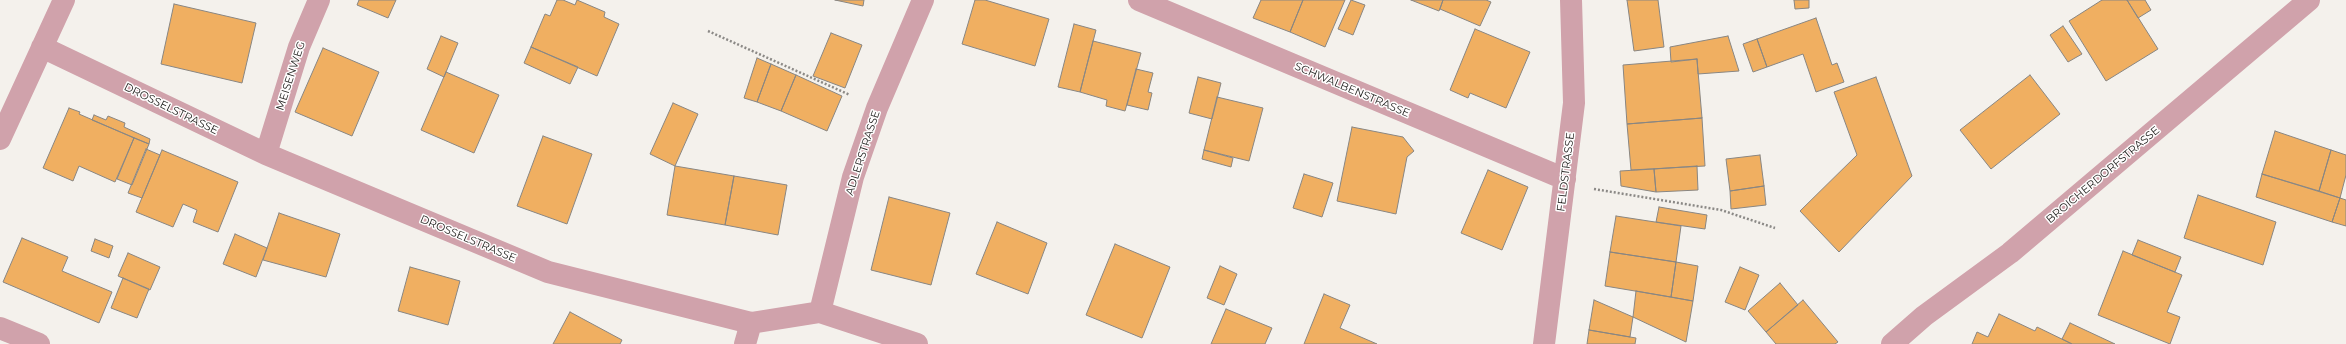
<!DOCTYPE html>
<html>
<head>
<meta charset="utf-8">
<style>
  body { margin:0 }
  canvas { display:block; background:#f4f1ec }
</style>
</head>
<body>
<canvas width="2346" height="344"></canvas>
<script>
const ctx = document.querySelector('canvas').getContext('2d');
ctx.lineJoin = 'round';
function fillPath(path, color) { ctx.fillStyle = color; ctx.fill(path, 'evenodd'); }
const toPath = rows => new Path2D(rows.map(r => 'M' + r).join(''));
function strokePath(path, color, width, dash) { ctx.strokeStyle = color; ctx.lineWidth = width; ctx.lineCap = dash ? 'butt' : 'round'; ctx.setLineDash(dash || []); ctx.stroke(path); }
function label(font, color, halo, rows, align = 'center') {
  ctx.font = font + ' Montserrat,sans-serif'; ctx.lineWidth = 3; ctx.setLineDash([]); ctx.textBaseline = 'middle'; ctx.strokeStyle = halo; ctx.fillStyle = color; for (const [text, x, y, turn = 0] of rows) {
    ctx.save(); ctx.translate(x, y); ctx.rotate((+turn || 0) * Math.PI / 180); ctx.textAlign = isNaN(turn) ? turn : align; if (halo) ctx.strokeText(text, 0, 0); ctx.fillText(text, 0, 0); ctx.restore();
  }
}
const building = toPath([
  [359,0,396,0,388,18,357,5,359,0],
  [557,0,563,0,575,5,577,0,605,12,604,17,619,24,597,76,531,47,545,14,550,16,557,0],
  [835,0,864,0,863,6,835,0],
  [975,0,985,0,1049,19,1035,66,962,44,975,0],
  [1261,0,1303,0,1290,32,1253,18,1261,0],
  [1303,0,1345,0,1325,47,1290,32,1303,0],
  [1351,0,1365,5,1353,35,1338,29,1351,0],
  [1411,0,1443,0,1439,11,1411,0],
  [1443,0,1486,0,1491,2,1480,26,1440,9,1443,0],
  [1627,0,1658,0,1664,47,1634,51,1627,0],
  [1794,0,1809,0,1809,8,1795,9,1794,0],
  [2102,0,2127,0,2158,49,2106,81,2069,21,2102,0],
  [2127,0,2145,0,2151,10,2138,18,2127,0],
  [174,4,256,23,242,83,161,64,174,4],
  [1816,18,1832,65,1837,63,1844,82,1816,92,1803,54,1767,67,1757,39,1816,18],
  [1074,24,1096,30,1080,92,1058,87,1074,24],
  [2063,26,2082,54,2068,62,2050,35,2063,26],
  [1475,29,1530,52,1506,108,1470,93,1468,98,1450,90,1475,29],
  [831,33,862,45,845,88,813,76,831,33],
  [441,36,458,43,444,77,427,69,441,36],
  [1728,36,1739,71,1698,74,1697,59,1671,62,1670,47,1728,36],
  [1757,39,1767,67,1753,72,1743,44,1757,39],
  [1093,41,1141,53,1125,111,1106,106,1107,100,1080,92,1093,41],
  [531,47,578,67,570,84,524,63,531,47],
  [323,48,379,72,352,136,295,112,323,48],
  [757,58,771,64,757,102,744,98,757,58],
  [1697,59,1702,118,1627,124,1623,65,1697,59],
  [771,64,796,75,781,111,757,102,771,64],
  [1136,69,1153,73,1148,92,1152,93,1148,110,1127,105,1136,69],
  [446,72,499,95,474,153,421,130,446,72],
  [796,75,842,96,827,131,781,111,796,75],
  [2030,75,2060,114,1991,169,1960,130,2030,75],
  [1198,77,1221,83,1212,119,1189,113,1198,77],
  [1876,77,1912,176,1839,252,1800,211,1857,155,1834,92,1876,77],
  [1217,97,1263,108,1249,161,1204,150,1217,97],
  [673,103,698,114,675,166,650,154,673,103],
  [69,108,80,112,79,114,134,138,115,182,79,166,73,181,43,168,69,108],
  [94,115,106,120,108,116,125,123,124,127,150,139,149,144,92,120,94,115],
  [1702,118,1705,166,1631,170,1627,124,1702,118],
  [1352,127,1403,137,1414,151,1407,157,1396,214,1337,201,1352,127],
  [2275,131,2331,150,2319,191,2262,174,2275,131],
  [543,136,592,154,567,224,517,206,543,136],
  [134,138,149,144,132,185,117,179,134,138],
  [146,149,160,155,142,198,128,193,146,149],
  [162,150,238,182,218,232,193,222,197,210,183,204,173,227,136,212,162,150],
  [1204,150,1233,158,1231,167,1202,159,1204,150],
  [2331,150,2346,155,2346,175,2340,198,2319,191,2331,150],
  [1760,155,1764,186,1730,191,1726,159,1760,155],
  [675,166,734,176,725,225,667,215,675,166],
  [1697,166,1698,190,1656,192,1654,169,1697,166],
  [1654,169,1656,192,1621,186,1620,171,1654,169],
  [1488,170,1528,187,1502,250,1461,233,1488,170],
  [1304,174,1333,183,1322,217,1293,208,1304,174],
  [2262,174,2340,198,2332,222,2256,197,2262,174],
  [734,176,787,185,778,235,725,225,734,176],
  [1764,186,1766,205,1731,209,1730,191,1764,186],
  [2198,195,2276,222,2263,265,2184,238,2198,195],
  [889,197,950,213,931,285,871,270,889,197],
  [2340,198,2346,200,2346,226,2332,222,2340,198],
  [1659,207,1707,215,1705,229,1656,222,1659,207],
  [279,213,340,234,326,277,263,260,279,213],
  [1616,216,1681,226,1676,262,1610,252,1616,216],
  [997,222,1047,243,1028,294,976,274,997,222],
  [235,234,267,248,256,277,223,264,235,234],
  [22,238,68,257,62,271,112,292,99,323,3,282,22,238],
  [95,239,113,246,109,258,91,251,95,239],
  [2138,240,2181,257,2175,272,2132,255,2138,240],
  [1115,244,1170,267,1142,338,1086,315,1115,244],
  [2123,251,2182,275,2167,312,2180,317,2170,344,2098,315,2123,251],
  [1610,252,1676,262,1671,297,1605,286,1610,252],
  [128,253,160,267,150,290,118,276,128,253],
  [1676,262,1698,266,1693,301,1671,297,1676,262],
  [1220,266,1237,274,1224,305,1207,298,1220,266],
  [410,267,460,281,448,325,398,311,410,267],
  [1740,267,1759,275,1745,310,1725,302,1740,267],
  [123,278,149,289,137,318,111,308,123,278],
  [1780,283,1798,305,1766,332,1748,311,1780,283],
  [1636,291,1693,301,1686,342,1633,317,1636,291],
  [1324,294,1350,305,1340,328,1377,344,1304,344,1324,294],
  [1594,300,1633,317,1630,337,1589,330,1594,300],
  [1803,300,1838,342,1835,344,1776,344,1766,332,1803,300],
  [1226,309,1272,328,1265,344,1211,344,1226,309],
  [570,312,622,340,620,344,553,344,570,312],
  [1999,314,2035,331,2037,327,2072,344,1972,344,1977,332,1988,337,1999,314],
  [2070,323,2115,344,2072,344,2062,339,2070,323],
  [1589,330,1636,338,1635,344,1587,344,1589,330]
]);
const path = toPath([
  [708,31,850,95],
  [1594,189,1721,210,1775,228]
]);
const minor = toPath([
  [1139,0,1565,179],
  [42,47,266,154,548,272,751,323,820,312,917,344],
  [0,139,64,0],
  [266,154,299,47,319,0],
  [820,312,853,177,877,108,923,0],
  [0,328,39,344],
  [745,344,751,323],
  [1544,344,1574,103,1571,0],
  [1892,344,1924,316,2010,253,2309,0]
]);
const streetNames = [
  ["MEISENWEG",291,76,-72],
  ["SCHWALBENSTRASSE",1352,90,23],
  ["DROSSELSTRASSE",171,109,26],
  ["ADLERSTRASSE",863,153,-72],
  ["FELDSTRASSE",1566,172,-83],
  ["BROICHERDORFSTRASSE",2103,175,-40],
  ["DROSSELSTRASSE",468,239,23]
];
fillPath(building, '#f0af61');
strokePath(building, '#898682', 1);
strokePath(path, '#8b8986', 2.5, [2, 2]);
strokePath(minor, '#d0a2ab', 22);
label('11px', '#22211f', '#fffefe', streetNames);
</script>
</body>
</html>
